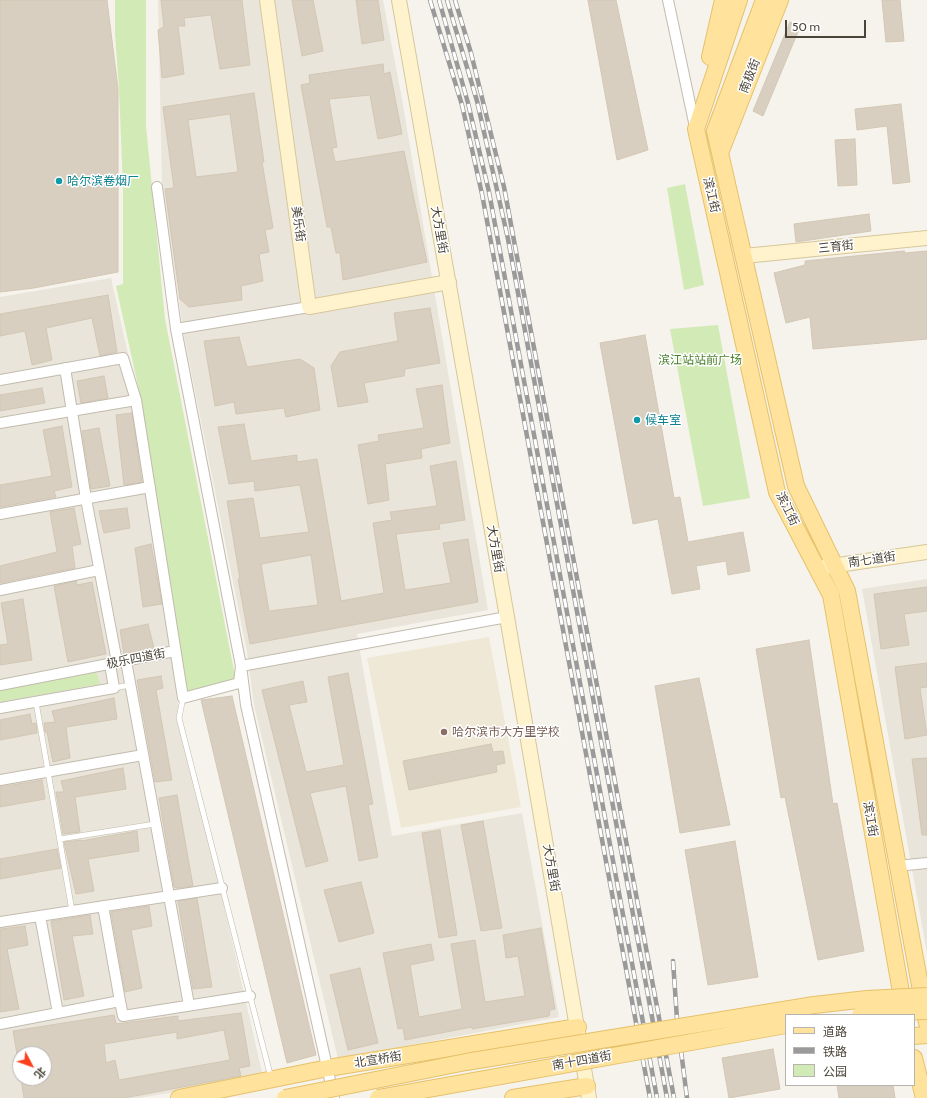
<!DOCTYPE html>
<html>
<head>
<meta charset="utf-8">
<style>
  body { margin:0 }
  #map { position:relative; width:927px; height:1098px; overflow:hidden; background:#f6f3ec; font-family:Cabin,"Noto Sans SC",sans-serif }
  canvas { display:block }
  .legend { position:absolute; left:785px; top:1014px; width:130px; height:72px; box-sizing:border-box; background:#fff; border:1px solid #b7b4b0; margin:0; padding:5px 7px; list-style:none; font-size:12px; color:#4b4439 }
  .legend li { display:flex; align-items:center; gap:8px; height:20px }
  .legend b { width:20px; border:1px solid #b7b4b0 }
  .north { position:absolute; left:12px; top:1046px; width:40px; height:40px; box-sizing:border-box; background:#fff; border:1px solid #b7b4b0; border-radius:50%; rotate:131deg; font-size:11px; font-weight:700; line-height:16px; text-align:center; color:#4b4439 }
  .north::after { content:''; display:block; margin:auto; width:14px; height:18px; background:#fc3f1d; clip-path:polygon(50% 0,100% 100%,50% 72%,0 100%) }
  .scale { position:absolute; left:785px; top:20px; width:81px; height:18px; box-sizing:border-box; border:2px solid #4b4439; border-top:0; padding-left:5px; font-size:12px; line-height:14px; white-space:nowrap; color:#4b4439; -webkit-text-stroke:3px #fff; paint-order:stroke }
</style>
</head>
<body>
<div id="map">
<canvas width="927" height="1098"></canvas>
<ul class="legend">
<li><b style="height:5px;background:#ffe39c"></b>道路</li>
<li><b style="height:5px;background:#9a9a9a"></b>铁路</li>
<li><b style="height:11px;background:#d2eab5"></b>公园</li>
</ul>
<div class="north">北</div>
<div class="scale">50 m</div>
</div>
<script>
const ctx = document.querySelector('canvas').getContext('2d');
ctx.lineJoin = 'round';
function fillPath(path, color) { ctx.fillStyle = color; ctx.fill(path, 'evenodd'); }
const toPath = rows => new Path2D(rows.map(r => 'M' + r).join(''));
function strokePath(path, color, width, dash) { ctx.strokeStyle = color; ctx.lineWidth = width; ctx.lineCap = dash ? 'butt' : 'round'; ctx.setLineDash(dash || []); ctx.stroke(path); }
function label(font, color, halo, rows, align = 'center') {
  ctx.font = font + ' Cabin,"Noto Sans SC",sans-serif'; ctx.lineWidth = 3; ctx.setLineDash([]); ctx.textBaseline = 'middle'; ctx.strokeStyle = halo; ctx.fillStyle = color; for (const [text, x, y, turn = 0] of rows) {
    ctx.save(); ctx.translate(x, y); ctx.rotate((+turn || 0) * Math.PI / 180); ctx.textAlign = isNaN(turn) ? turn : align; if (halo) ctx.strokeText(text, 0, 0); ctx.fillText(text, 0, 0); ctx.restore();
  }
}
const residential = toPath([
  [158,0,383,0,402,99,488,610,357,634,392,836,522,813,559,1017,338,1059,254,705,247,652,184,336,162,186],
  [111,278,138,399,177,699,263,1077,139,1098,0,1098,0,297],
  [20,1054,44,1054,44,1078,20,1078],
  [927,579,927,953,862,589]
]);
const education = toPath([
  [489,637,521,807,401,828,367,658]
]);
const green = toPath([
  [115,0,146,0,146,126,165,319,236,681,187,691,140,395,116,286,123,284,123,189,119,89,115,34],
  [685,184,704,285,684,290,667,188],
  [718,325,750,498,703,506,670,329],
  [96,671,100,684,0,702,0,687]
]);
const building = toPath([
  [0,0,107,0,118,89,118,272,34,288,0,292,0,0],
  [161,0,242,0,250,65,220,69,211,15,184,18,185,26,178,26,184,74,162,78,158,30,164,27,161,0],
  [292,0,313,0,323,51,302,56,292,0],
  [356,0,378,0,384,40,362,44,356,0],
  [588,0,616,0,648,150,617,160,588,0],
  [882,0,900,0,904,41,886,42,882,0],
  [790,22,800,27,763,116,753,111,790,22],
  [383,64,384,74,390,72,402,134,378,139,370,95,329,99,337,147,332,148,335,162,404,151,427,262,343,280,340,253,336,253,331,227,327,227,301,85,310,83,309,75,383,64],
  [254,93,264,162,262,162,273,228,265,230,269,252,259,254,263,281,241,286,242,300,189,307,180,299,165,189,174,188,163,107,254,93],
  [230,114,238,172,196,177,188,120,230,114],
  [901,104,910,182,893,184,887,126,857,130,855,109,901,104],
  [855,139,857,185,838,186,835,140,855,139],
  [869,214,871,231,796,242,794,224,869,214],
  [904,251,905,253,927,251,927,339,813,349,810,317,786,323,774,273,805,265,805,261,904,251],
  [108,295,117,352,100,356,92,318,46,328,52,360,32,365,25,331,0,336,0,314,108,295],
  [430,308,440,363,405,369,404,376,364,383,368,402,338,407,331,366,340,352,398,341,394,313,430,308],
  [645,335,674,498,680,497,688,542,743,532,750,571,728,575,726,561,696,566,700,589,672,594,658,519,633,524,600,343,645,335],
  [239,337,247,367,300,359,314,368,320,410,286,417,284,408,236,414,234,402,215,406,204,341,239,337],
  [104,376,108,398,81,403,77,381,104,376],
  [442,385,450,443,421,449,422,458,385,464,389,500,368,504,358,445,379,441,378,435,424,428,416,389,442,385],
  [42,388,45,403,0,411,0,395,42,388],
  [132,413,142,482,124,485,116,415,132,413],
  [244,424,251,461,297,455,297,462,317,459,341,601,384,593,373,523,392,520,390,512,437,506,430,466,456,461,465,520,439,524,440,529,396,534,405,590,451,583,443,543,468,539,478,602,250,644,238,579,240,579,227,501,253,498,260,538,309,532,300,485,255,491,254,481,229,484,218,427,244,424],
  [311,555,318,605,269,611,261,564,311,555],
  [62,426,72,487,54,491,56,497,0,507,0,485,52,476,43,430,62,426],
  [99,428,110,486,91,489,82,431,99,428],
  [74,508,81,544,72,546,75,568,0,583,0,566,57,552,50,512,74,508],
  [127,508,130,528,104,533,99,511,127,508],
  [151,544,162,604,143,607,135,548,151,544],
  [76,581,77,585,92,582,106,654,68,662,54,586,76,581],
  [927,587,927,611,904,614,909,645,881,649,874,594,927,587],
  [23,599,32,660,0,665,0,645,8,644,1,603,23,599],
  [148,624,154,648,124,654,120,630,148,624],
  [809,640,833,804,837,803,864,951,818,960,785,797,781,798,756,649,809,640],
  [927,663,927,687,920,688,927,735,905,739,895,667,927,663],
  [348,673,373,804,368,805,378,857,359,861,346,786,310,793,328,861,306,867,262,690,303,681,307,702,289,705,306,772,344,765,328,677,348,673],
  [161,676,163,688,156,690,172,780,155,782,137,680,161,676],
  [699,678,730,825,680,833,655,686,699,678],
  [232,696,316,1055,287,1063,201,700,232,696],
  [114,698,117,719,66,727,70,758,53,762,47,732,45,732,44,723,55,722,52,711,114,698],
  [30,714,32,724,36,723,37,733,0,740,0,720,30,714],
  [491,744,493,752,503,751,505,763,496,765,497,772,409,790,403,761,491,744],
  [927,758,927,835,922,835,912,759,927,758],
  [123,768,126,789,75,797,80,832,63,834,56,792,64,792,61,781,123,768],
  [42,780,45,799,0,807,0,787,42,780],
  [177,795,193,886,177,888,174,887,159,798,177,795],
  [483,821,502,928,481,931,461,825,483,821],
  [440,830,457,935,439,938,422,833,440,830],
  [137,831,139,851,88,859,94,891,76,894,64,842,81,840,81,841,137,831],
  [735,841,758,977,708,985,685,850,735,841],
  [57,849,61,868,0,879,0,859,57,849],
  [361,882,374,933,339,942,324,890,361,882],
  [197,898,212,987,193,989,178,901,197,898],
  [149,906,152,926,131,930,142,988,125,992,111,912,149,906],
  [90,915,93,934,72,936,84,996,64,1000,51,921,90,915],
  [25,926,28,945,7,949,19,1009,0,1012,0,929,25,926],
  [541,928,555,1009,550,1010,549,1016,472,1029,472,1027,405,1040,403,1028,398,1029,383,953,431,944,434,960,410,965,419,1017,462,1009,451,944,475,940,485,1002,525,996,518,956,506,958,503,935,541,928],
  [360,968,378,1043,348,1050,330,975,360,968],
  [241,1013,250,1066,239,1068,241,1076,124,1098,24,1098,21,1078,44,1078,44,1054,17,1054,13,1031,114,1015,116,1024,178,1016,178,1021,241,1013],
  [224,1030,230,1060,119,1080,115,1060,106,1063,104,1044,177,1032,177,1039,224,1030],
  [773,1049,780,1089,729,1098,722,1058,773,1049],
  [837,1085,893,1085,895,1098,839,1098,837,1085]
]);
const lane = toPath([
  [114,688,130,685],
  [183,698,179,718,271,1078],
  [36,702,72,911],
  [60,839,155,824]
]);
const street = toPath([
  [668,0,695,127],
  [157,187,176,329,241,666,246,705,334,1098],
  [176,329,309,307],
  [65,368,86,499,117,662],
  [0,380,123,358,136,400,183,698,239,683,241,666,507,617],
  [0,423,136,400],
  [0,514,150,487],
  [0,590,99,570],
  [126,661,189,1005],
  [0,685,175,651],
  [0,708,114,688,110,664],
  [0,780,143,755],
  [897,866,927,863],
  [103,906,120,1001],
  [40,916,58,1013],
  [0,922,222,888],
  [0,1024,120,1001,123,1016,250,996]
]);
const secondary = toPath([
  [267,0,309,307,449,282],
  [399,0,507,617,589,1098],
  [744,256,927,238],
  [818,568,927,552]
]);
const primary = toPath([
  [739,0,696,129,777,492,831,595,904,1009],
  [764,0,715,131,796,486,847,591,927,1023],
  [710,57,723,0],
  [720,153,780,0],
  [914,1036,927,1035],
  [914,1058,924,1098],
  [179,1098,328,1068,578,1027],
  [513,1098,587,1086]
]);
const rail = toPath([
  [430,0,462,105,482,194,650,1098],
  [439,0,468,103,489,192,657,1098],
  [447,0,477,101,508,239,667,1098],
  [455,0,471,53,504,187,674,1098],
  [673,961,677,1019,687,1098]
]);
const primaryBridge = toPath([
  [860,1015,890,1012,927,1011],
  [285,1098,466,1062,814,1005,867,999,927,996],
  [378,1098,786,1025]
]);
const markers = [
  [59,181,4,"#0f9aa8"],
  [637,420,4,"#0f9aa8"],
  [444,732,4,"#8d6e63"]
];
const streetNames = [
  ["南极街",750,76,-69],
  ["滨江街",711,195,77],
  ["美乐街",298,224,82],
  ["大方里街",439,230,80],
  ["三育街",836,247,-6],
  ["滨江街",787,509,63],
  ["大方里街",495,549,80],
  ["南七道街",872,560,-8],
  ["极乐四道街",136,659,-11],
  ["滨江街",870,819,80],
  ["大方里街",551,868,80],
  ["北宣桥街",378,1060,-9],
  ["南十四道街",582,1061,-10]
];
const cultureNames = [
  ["哈尔滨卷烟厂",67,181],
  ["候车室",645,420]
];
const parkNames = [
  ["滨江站站前广场",700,360]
];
const educationNames = [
  ["哈尔滨市大方里学校",452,732]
];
fillPath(residential, '#eae5da');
fillPath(education, '#efe8d6');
fillPath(green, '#d2eab5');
fillPath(building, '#d8cfc1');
strokePath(building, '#d3c7b4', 1);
strokePath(lane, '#c2bbae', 6);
strokePath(street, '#c2bbae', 12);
strokePath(secondary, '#d6c79b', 16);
strokePath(primary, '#e6c16a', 18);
strokePath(lane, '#fff', 5);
strokePath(street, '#fff', 10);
strokePath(secondary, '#fff3cd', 14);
strokePath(primary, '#ffe39c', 16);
strokePath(rail, '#9a9a9a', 4.5);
strokePath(rail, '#fff', 3, [9]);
strokePath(primaryBridge, '#e6c16a', 18, []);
strokePath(primaryBridge, '#ffe39c', 16);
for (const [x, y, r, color] of markers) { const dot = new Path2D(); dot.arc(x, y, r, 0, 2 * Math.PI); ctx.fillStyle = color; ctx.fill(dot); strokePath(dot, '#fff', 1.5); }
label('12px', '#4b4439', '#fff', streetNames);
label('12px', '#0d838f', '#fff', cultureNames, 'left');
label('12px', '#4a7f2a', '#fff', parkNames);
label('12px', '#785e54', '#fff', educationNames, 'left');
</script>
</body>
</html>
